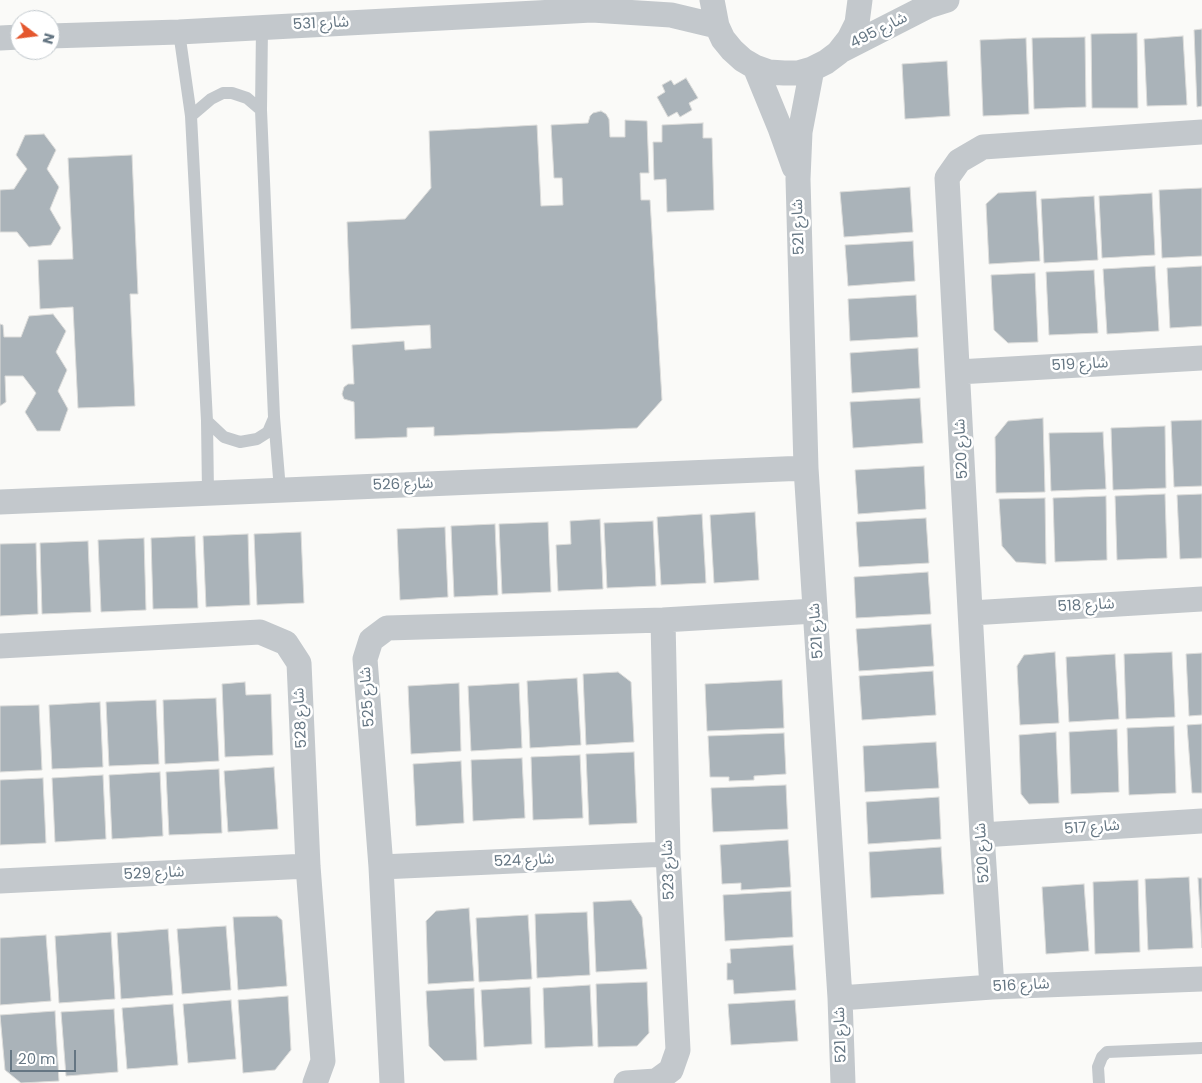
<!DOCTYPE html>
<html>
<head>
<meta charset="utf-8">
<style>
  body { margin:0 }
  #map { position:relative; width:1202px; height:1083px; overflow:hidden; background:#fafaf8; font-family:Poppins,sans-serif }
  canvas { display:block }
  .north { position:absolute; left:10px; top:10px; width:50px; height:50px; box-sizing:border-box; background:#fff; border:1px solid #c1c8cd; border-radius:50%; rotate:105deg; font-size:14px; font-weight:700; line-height:20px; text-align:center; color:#657683 }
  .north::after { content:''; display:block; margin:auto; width:18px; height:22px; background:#e4572e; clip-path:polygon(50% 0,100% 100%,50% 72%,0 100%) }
  .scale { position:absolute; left:10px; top:1050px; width:66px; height:22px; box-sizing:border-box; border:2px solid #657683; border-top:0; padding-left:6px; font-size:15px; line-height:18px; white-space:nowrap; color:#657683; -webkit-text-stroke:4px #fff; paint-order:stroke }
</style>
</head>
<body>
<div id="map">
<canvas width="1202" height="1083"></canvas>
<div class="north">N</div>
<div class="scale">20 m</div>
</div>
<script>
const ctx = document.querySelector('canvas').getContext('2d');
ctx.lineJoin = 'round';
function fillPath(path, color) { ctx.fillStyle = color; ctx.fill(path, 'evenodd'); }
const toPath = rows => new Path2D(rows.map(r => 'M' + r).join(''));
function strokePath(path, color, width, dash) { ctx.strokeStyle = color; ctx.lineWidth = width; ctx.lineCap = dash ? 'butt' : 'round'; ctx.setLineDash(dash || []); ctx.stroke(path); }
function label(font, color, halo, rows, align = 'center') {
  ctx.font = font + ' Poppins,"Noto Sans Arabic",sans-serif'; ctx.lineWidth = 5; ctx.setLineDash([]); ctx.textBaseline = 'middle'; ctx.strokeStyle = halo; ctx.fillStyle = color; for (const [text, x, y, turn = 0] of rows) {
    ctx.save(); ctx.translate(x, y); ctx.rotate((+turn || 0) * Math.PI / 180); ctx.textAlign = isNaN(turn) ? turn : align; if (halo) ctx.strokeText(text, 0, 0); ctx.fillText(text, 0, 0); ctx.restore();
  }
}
const building = toPath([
  [1202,29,1202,106,1197,107,1194,30,1202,29],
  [1137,33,1138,108,1092,108,1091,34,1137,33],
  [1183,36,1187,105,1147,106,1144,39,1183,36],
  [1085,37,1086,107,1034,109,1032,38,1085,37],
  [1026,38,1029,114,983,116,980,40,1026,38],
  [947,61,950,116,905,119,902,64,947,61],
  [686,78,698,98,689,103,692,110,680,117,677,112,668,117,657,97,665,92,662,85,671,80,674,85,686,78],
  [601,111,606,114,609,119,610,137,625,137,625,120,647,121,649,173,640,173,641,200,650,200,662,400,637,428,434,436,434,427,407,428,407,437,355,439,354,402,344,399,342,394,344,387,348,384,354,384,352,345,404,341,405,350,431,348,430,325,351,329,347,222,405,219,431,188,429,131,537,125,541,206,563,205,562,178,554,178,551,125,588,123,590,116,593,113,601,111],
  [703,123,703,138,712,138,714,210,667,212,666,179,654,180,653,142,662,142,662,125,703,123],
  [44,134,56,150,47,169,59,187,50,209,61,228,51,245,29,247,17,232,0,232,0,190,14,189,27,169,16,155,25,135,44,134],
  [132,155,138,294,130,294,135,406,78,408,73,307,40,309,38,260,73,259,68,158,132,155],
  [910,187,913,232,844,237,840,192,910,187],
  [1202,188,1202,256,1162,258,1159,190,1202,188],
  [1036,191,1040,261,989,264,986,204,998,193,1036,191],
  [1152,193,1155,255,1102,258,1099,196,1152,193],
  [1094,196,1098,260,1044,263,1041,199,1094,196],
  [913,241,915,281,848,286,845,245,913,241],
  [1155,266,1159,331,1107,334,1103,269,1155,266],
  [1202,266,1202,326,1170,328,1167,268,1202,266],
  [1094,270,1098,333,1049,335,1046,272,1094,270],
  [1035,273,1038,342,1008,343,994,330,991,275,1035,273],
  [916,295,918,337,850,341,848,299,916,295],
  [53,314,66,331,56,352,67,370,58,391,68,409,60,431,37,431,25,412,36,393,23,376,5,376,6,402,0,406,0,324,3,325,4,337,21,337,29,316,53,314],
  [918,348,920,388,852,393,850,353,918,348],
  [920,398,923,443,853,448,850,402,920,398],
  [1043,418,1045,492,996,493,995,437,1008,421,1043,418],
  [1202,420,1202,486,1174,487,1171,421,1202,420],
  [1165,426,1166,488,1113,490,1111,428,1165,426],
  [1103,432,1106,489,1051,491,1049,433,1103,432],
  [924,466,926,509,858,514,855,470,924,466],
  [1165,494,1167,558,1117,560,1115,496,1165,494],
  [1202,494,1202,558,1180,559,1177,495,1202,494],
  [1106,496,1107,560,1055,562,1053,498,1106,496],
  [1045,498,1046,564,1016,562,1002,546,999,499,1045,498],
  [755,512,759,580,714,583,710,515,755,512],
  [702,514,706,583,661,585,657,517,702,514],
  [926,518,929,563,859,567,856,522,926,518],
  [600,519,603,589,558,591,556,545,571,544,570,521,600,519],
  [653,521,656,586,607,588,604,523,653,521],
  [548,522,551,592,502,594,499,524,548,522],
  [495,524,498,595,454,597,451,526,495,524],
  [445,527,448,597,400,600,397,529,445,527],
  [301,532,304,603,257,605,254,534,301,532],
  [248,534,250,605,206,607,203,536,248,534],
  [195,536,198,608,153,609,151,538,195,536],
  [144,538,146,610,101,612,98,540,144,538],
  [88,541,91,612,42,614,40,543,88,541],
  [36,543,38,614,0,616,0,544,36,543],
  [928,572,931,614,856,618,854,577,928,572],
  [931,624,934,666,859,671,856,629,931,624],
  [1055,652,1059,723,1020,725,1017,666,1024,655,1055,652],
  [1172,652,1175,717,1126,719,1124,654,1172,652],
  [1202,653,1202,715,1189,716,1186,654,1202,653],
  [1115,654,1119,719,1069,722,1066,657,1115,654],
  [933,671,936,715,862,720,859,676,933,671],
  [618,672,631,682,634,742,586,745,583,674,618,672],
  [577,678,581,745,530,748,527,681,577,678],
  [782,680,784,728,707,731,705,684,782,680],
  [245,682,246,695,271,694,273,755,225,757,222,684,245,682],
  [459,683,461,751,411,754,408,686,459,683],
  [519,683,522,748,471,751,468,686,519,683],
  [216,698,219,761,165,764,163,700,216,698],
  [156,700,159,764,109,766,106,702,156,700],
  [100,702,103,767,52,769,49,705,100,702],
  [39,705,42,770,0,772,0,706,39,705],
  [1202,724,1202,793,1192,793,1187,725,1202,724],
  [1174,726,1176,793,1129,795,1127,728,1174,726],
  [1117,729,1119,792,1071,794,1069,732,1117,729],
  [1056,732,1059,803,1029,804,1021,794,1019,735,1056,732],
  [784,733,786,774,754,776,754,780,729,781,729,777,710,777,708,736,784,733],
  [936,742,939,788,865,792,863,746,936,742],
  [634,752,637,823,589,825,586,754,634,752],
  [580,755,583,818,533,820,531,757,580,755],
  [522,758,525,818,473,821,471,760,522,758],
  [461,761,464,823,416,826,413,764,461,761],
  [274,767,278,829,228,832,224,771,274,767],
  [219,769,222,833,169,835,166,772,219,769],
  [160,772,163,836,112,839,109,775,160,772],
  [103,775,106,839,55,842,52,778,103,775],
  [43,778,46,843,0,845,0,780,43,778],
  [786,785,788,829,713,832,711,788,786,785],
  [939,797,941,839,868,844,866,802,939,797],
  [788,840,791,887,741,890,741,883,722,884,720,845,788,840],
  [941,847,944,894,871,898,869,852,941,847],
  [1189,877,1193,948,1148,950,1145,879,1189,877],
  [1198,878,1202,878,1202,948,1198,878],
  [1138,880,1140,952,1095,954,1093,882,1138,880],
  [1084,884,1089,951,1046,954,1042,887,1084,884],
  [791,891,793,937,725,941,723,895,791,891],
  [631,900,642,917,647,969,596,972,593,902,631,900],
  [469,908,474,981,428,984,426,921,436,911,469,908],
  [587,912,590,975,537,978,535,914,587,912],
  [528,915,532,979,479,982,476,918,528,915],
  [277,916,282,920,287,986,238,990,233,917,277,916],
  [226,926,231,990,182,994,177,929,226,926],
  [168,929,173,995,121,999,117,933,168,929],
  [111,932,115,999,59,1003,55,936,111,932],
  [46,935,51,1001,0,1005,0,938,46,935],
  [793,945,796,990,734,994,733,980,727,980,727,963,731,963,730,949,793,945],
  [647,982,649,1033,637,1046,598,1047,596,984,647,982],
  [590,985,593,1046,545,1048,543,988,590,985],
  [530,987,532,1044,484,1047,481,990,530,987],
  [474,988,477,1060,444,1061,429,1046,426,991,474,988],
  [288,996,291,1050,275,1070,243,1073,238,1000,288,996],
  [231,1000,236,1059,188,1063,183,1004,231,1000],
  [795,1000,798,1041,731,1045,728,1004,795,1000],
  [173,1004,178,1065,127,1069,122,1008,173,1004],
  [114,1009,118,1072,66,1076,61,1012,114,1009],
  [55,1011,59,1081,21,1083,5,1070,0,1015,55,1011]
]);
const lane = toPath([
  [262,27,261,110,274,417,280,490],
  [179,32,191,116,207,421,208,493],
  [191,116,211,99,223,93,232,93,247,98,261,110],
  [207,421,224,437,240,442,257,439,268,432,274,418],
  [1099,1083,1098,1067,1102,1057,1107,1052,1202,1048]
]);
const street = toPath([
  [712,0,717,26,723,39,732,50,743,60,755,67,769,72,784,73,798,73,812,69,826,62,838,53,849,39,857,23,860,0],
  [50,36,179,32,592,10,671,15,717,26],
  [0,38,20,37],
  [840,51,928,6,947,0],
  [755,67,780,128,794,167],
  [812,69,800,132,798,179,806,468,840,998,843,1083],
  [958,372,1202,358],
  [0,502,806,468],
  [971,613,1202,599],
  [0,646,260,632,286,643,299,663,308,866,323,1061,315,1083],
  [982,835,1202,821],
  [381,867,668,854],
  [0,881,308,866],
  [992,987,982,835,947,178,959,161,983,147,1202,132],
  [840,998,992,987,1202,979],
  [392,1083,381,867,365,659,371,640,387,628,663,620,815,611],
  [626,1083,656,1081,671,1070,678,1050,668,854,663,620]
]);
const streetNames = [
  ["شارع 531",321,24,-3],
  ["شارع 495",879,31,-27],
  ["شارع 521",799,227,-92],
  ["شارع 519",1080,365,-3],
  ["شارع 520",962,449,-93],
  ["شارع 526",403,485,-2],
  ["شارع 518",1086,606,-3],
  ["شارع 521",817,631,-94],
  ["شارع 525",368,697,-94],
  ["شارع 528",301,718,-93],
  ["شارع 517",1092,828,-4],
  ["شارع 520",983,853,-94],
  ["شارع 524",524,861,-3],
  ["شارع 523",669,870,-92],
  ["شارع 529",154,874,-3],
  ["شارع 516",1021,986,-3],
  ["شارع 521",841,1035,-92]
];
fillPath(building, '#aab3b9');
strokePath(building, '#dcdcda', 1);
strokePath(lane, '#c3c8cc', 12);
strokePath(street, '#c3c8cc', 25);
label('15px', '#657683', '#fff', streetNames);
</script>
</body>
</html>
